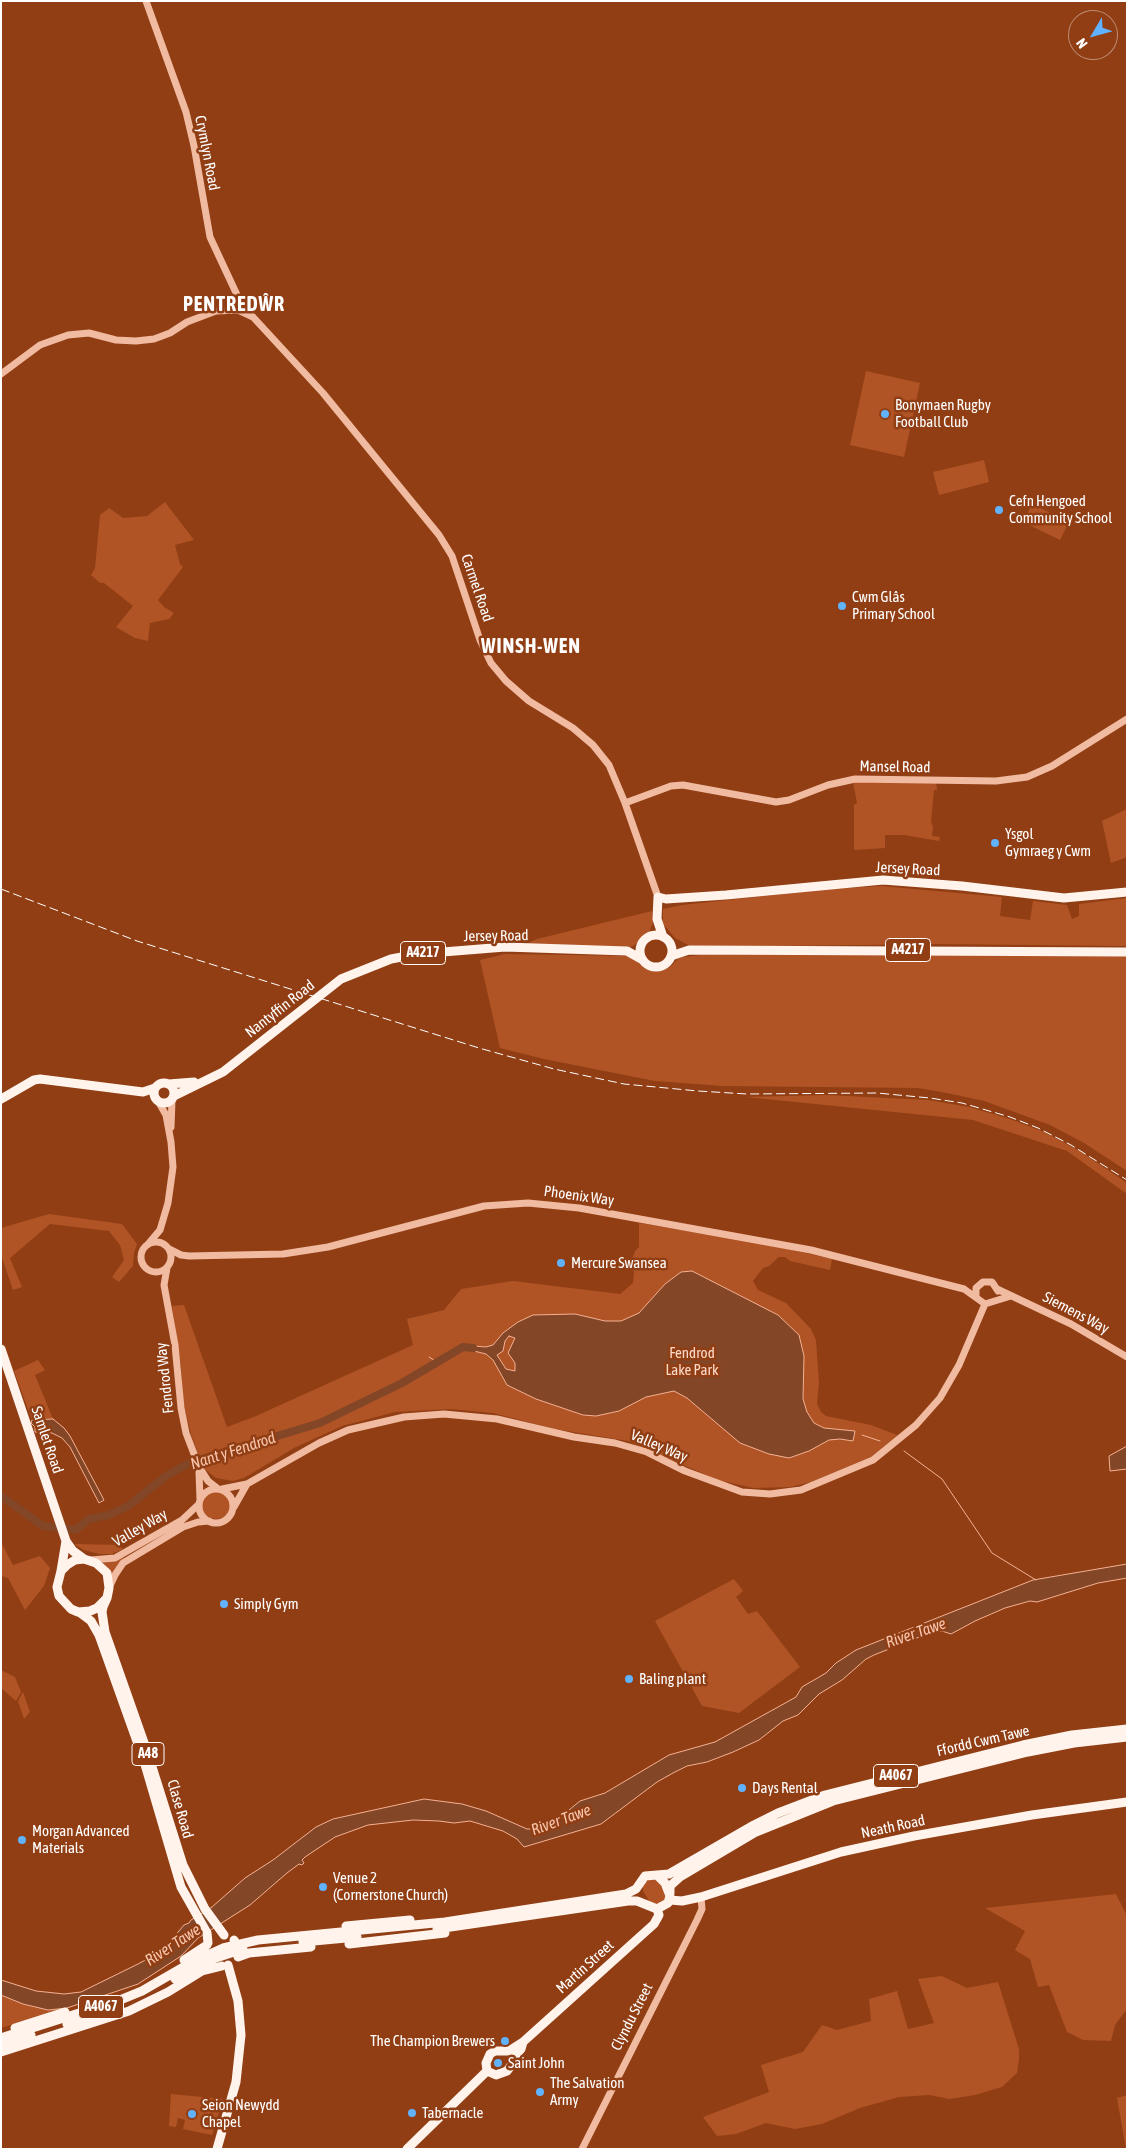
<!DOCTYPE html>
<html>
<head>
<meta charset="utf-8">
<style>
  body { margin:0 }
  #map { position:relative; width:1128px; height:2150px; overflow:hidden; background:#913e14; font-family:"Asap Condensed",sans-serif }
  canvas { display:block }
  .frame { position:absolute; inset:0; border:2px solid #fff; pointer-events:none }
  .north { position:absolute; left:1068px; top:10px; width:50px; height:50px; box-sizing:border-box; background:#913e14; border:1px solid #bd8b72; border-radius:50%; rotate:233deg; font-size:14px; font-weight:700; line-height:20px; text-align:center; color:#fff }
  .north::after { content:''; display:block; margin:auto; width:18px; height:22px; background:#61b2ff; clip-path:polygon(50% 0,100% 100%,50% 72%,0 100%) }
</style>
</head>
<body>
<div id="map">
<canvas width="1128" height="2150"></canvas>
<div class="frame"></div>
<div class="north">N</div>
</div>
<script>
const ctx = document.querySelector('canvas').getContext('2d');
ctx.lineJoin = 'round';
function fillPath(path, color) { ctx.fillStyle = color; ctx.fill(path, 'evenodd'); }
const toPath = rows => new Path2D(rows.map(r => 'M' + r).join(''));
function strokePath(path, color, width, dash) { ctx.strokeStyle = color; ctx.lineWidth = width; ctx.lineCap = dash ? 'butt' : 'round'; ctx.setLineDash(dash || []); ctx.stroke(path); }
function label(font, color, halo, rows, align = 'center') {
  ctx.font = font + ' "Asap Condensed",sans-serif'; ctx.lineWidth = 5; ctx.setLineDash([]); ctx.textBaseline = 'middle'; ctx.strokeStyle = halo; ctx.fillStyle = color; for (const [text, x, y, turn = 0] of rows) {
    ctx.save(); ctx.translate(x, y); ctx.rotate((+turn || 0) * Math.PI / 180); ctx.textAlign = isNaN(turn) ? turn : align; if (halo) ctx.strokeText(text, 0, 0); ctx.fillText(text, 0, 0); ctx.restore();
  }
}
const green = toPath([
  [866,371,920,383,904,457,850,445],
  [984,460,989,482,939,495,933,472],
  [165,502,194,540,175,545,180,564,183,567,158,600,164,607,174,613,169,619,150,623,148,641,135,638,116,627,133,606,104,583,100,583,91,575,95,568,100,515,109,508,123,518,147,516],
  [1032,504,1069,522,1060,540,1023,522],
  [853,782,936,782,937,790,934,790,931,822,933,827,932,836,940,837,939,841,904,835,885,835,885,848,854,850,854,805,857,803],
  [1127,809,1127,857,1111,863,1102,821],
  [881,886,1002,897,1000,916,1030,920,1033,901,1067,905,1072,919,1079,916,1079,904,1127,898,1127,946,941,944,692,947,675,938,663,924,663,909,682,905,829,889],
  [652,911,653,922,649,933,638,943,629,948,524,945,537,939],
  [800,953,1127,956,1127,1171,1084,1143,1050,1125,984,1101,947,1093,918,1088,723,1086,655,1081,544,1059,500,1048,480,960,505,954,627,956,655,971,670,967,678,959,683,957,701,955],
  [828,1095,928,1100,969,1107,1010,1119,1044,1132,1080,1151,1127,1183,1127,1194,1067,1151,973,1120,746,1097],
  [49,1214,122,1224,137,1244,134,1253,133,1266,119,1282,112,1277,124,1260,120,1245,109,1231,50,1224,10,1258,22,1287,13,1290,1,1255,1,1228],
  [639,1223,761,1243,832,1259,830,1270,790,1261,785,1257,779,1257,769,1266,763,1268,753,1281,758,1290,786,1303,811,1329,816,1340,819,1383,817,1404,821,1412,826,1416,871,1425,897,1435,896,1437,871,1457,811,1482,790,1487,753,1488,718,1480,628,1441,555,1429,493,1413,450,1409,395,1412,342,1426,294,1448,244,1478,233,1481,216,1478,203,1468,191,1434,183,1401,181,1366,172,1306,184,1305,227,1427,256,1416,413,1345,407,1319,444,1310,461,1289,513,1281,620,1294,633,1283,634,1272,630,1266,635,1251,639,1247],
  [38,1360,45,1370,35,1375,53,1419,32,1420,14,1371],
  '201 1504a15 15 0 1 1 30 0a15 15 0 1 1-30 0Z',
  [1,1542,13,1565,40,1556,50,1568,44,1586,25,1610,8,1578,1,1576],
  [74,1544,119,1545,123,1549,112,1554,99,1554,84,1550],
  [122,1557,125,1558,118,1564,111,1577,103,1563],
  [734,1579,743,1591,736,1597,748,1614,757,1611,800,1667,739,1713,702,1706,655,1621],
  [1,1670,15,1677,21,1692,16,1701,1,1688],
  [23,1692,30,1712,24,1719,18,1701],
  [649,1879,658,1880,666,1893,666,1899,659,1905,651,1904,643,1891,643,1885],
  [1116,1894,1127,1916,1127,2009,1115,2025,1111,2041,1083,2040,1067,2032,1049,1985,1038,1987,1030,1959,1015,1950,1025,1931,985,1908],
  [942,1976,967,1988,998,1982,1019,2049,1019,2059,1017,2073,1002,2087,975,2095,949,2099,930,2095,899,2097,860,2108,822,2124,795,2129,766,2123,736,2134,717,2136,703,2117,769,2092,761,2065,803,2052,822,2025,837,2030,871,2021,869,1999,897,1991,908,2029,934,2023,918,1979],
  [1,1995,48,2010,67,2008,1,2028],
  [171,2094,223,2099,212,2135,183,2129,185,2120,178,2118,176,2127,169,2126],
  [1127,2095,1127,2149,1126,2149,1117,2098]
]);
const water = toPath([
  [692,1271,778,1315,799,1335,804,1356,803,1399,807,1412,814,1423,824,1428,855,1431,853,1441,840,1439,829,1440,809,1451,789,1458,769,1454,740,1443,687,1398,674,1391,646,1397,619,1411,596,1416,583,1415,536,1399,507,1385,493,1360,486,1354,474,1351,474,1346,486,1347,493,1345,503,1333,518,1322,533,1315,575,1314,605,1321,621,1321,639,1313,665,1284,681,1272,692,1271],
  [509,1336,515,1338,508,1353,515,1363,515,1371,506,1369,497,1355,503,1351,505,1341,509,1336],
  [53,1419,64,1428,70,1436,104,1500,99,1503,70,1447,62,1438,52,1433,35,1432,35,1427,31,1423,32,1420,53,1419],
  [1127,1446,1127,1469,1110,1471,1109,1456,1127,1446],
  [1127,1564,1127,1578,1098,1583,1037,1602,1030,1601,1005,1608,975,1621,951,1634,942,1631,919,1637,874,1655,866,1659,842,1680,819,1694,798,1715,783,1721,759,1740,733,1752,707,1762,687,1766,673,1773,657,1782,601,1824,524,1847,517,1839,503,1831,470,1821,454,1823,439,1821,413,1820,368,1825,335,1837,305,1857,302,1860,304,1863,302,1865,299,1864,287,1873,250,1905,198,1938,181,1956,138,1984,67,2008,48,2010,23,2004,1,1995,1,1980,36,1991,64,1994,81,1992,138,1964,153,1956,168,1944,184,1925,189,1923,191,1920,212,1907,245,1878,273,1860,316,1827,333,1819,424,1799,462,1804,486,1811,527,1829,536,1829,563,1815,580,1801,605,1793,669,1755,715,1742,796,1697,802,1687,826,1673,836,1663,856,1650,1033,1580,1127,1564]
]);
const stream = toPath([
  [429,1357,437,1362],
  [862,1435,880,1441],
  [904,1451,942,1479,992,1553,1036,1580]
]);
const river = toPath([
  [1,1496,43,1526,76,1530,89,1519,109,1515,128,1506,166,1476,189,1463,320,1423,402,1383,463,1347,473,1348]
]);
const minor = toPath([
  [146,1,186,112,194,146,210,237,238,297,238,310],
  [1,374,40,345,68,335,89,333,116,340,136,341,154,339,170,333,187,322,216,311,238,310,253,317,323,393,439,535,452,556,480,640,491,663,506,681,529,701,573,728,593,745,609,765,625,803,658,897],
  [625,803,671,786,683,785,776,802,789,800,828,785,855,779,996,781,1027,777,1052,766,1127,719],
  [171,1127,172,1100],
  '141 1257a15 15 0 1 1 30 0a15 15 0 1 1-30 0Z',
  [149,1243,160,1230,168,1203,173,1167,171,1142,166,1115,158,1101],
  [169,1249,181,1255,189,1256,283,1254,328,1247,484,1206,528,1203,579,1208,811,1250,964,1289,985,1304,1011,1296],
  [167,1268,164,1285,175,1345,181,1408,186,1433,199,1467,208,1481,217,1488],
  [997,1289,1071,1324,1127,1357],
  [976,1297,976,1288,983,1282,992,1282,998,1291],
  [199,1472,200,1499],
  '199 1506a17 17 0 1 1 34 0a17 17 0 1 1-34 0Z',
  [222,1489,247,1484,319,1443,348,1430,404,1417,444,1414,497,1419,574,1437,615,1443,647,1452,685,1471,742,1492,770,1494,801,1490,873,1460,916,1425,940,1398,959,1365,985,1304],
  [234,1507,247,1484],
  [91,1560,115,1558,182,1520,199,1504],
  [109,1588,115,1575,123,1563,183,1527,198,1522,209,1521],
  [582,2149,697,1920,702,1909,701,1897]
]);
const major = toPath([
  '640 951a16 16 0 1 1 32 0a16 16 0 1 1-32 0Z',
  [663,937,657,919,658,897,666,899,726,895,883,880,962,886,1064,898,1127,892],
  [671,956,689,950,1127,952],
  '154 1093a10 10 0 1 1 20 0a10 10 0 1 1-20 0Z',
  [169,1084,194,1082],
  [174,1096,223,1072,341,979,391,959,418,954,505,947,627,951,643,960],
  [1,1099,34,1080,40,1079,143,1092,155,1088],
  [1,1349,66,1541,73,1551,84,1559],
  [61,1571,66,1541],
  [107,1598,97,1608,90,1611,78,1612,71,1609,59,1596,57,1587,61,1571,67,1565,75,1560,84,1559,96,1563,107,1573,109,1588,107,1598,103,1607,102,1612,105,1632,148,1754,183,1865,205,1909,224,1935],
  [79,1612,91,1621,99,1635,144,1761,181,1887,207,1933,208,1943],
  [670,1893,670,1886,680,1877,756,1832,833,1801,1028,1752,1074,1743,1127,1737],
  [670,1900,682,1901,701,1897,841,1852,914,1836,1032,1815,1127,1802],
  [346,1926,410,1920],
  [437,1929,628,1901,637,1901,657,1909,668,1903,670,1896,665,1883,657,1875],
  [303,1942,357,1937],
  [349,1944,445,1933],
  [238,1957,249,1953,311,1947],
  [184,1960,207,1945],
  [175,1979,204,1962,243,1949],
  [67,2024,98,2014],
  [15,2028,65,2012],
  [1,2038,120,2000,142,1991,194,1961,223,1948,258,1940,445,1922,626,1894,636,1889,645,1876,669,1874,754,1825,778,1813,825,1795,1023,1745,1072,1735,1127,1729],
  [523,2042,521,2049,513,2058,513,2063,507,2071,496,2075,487,2071,486,2063,490,2054,495,2051,509,2051,523,2042,654,1924,659,1915,657,1909],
  [1,2045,31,2035],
  [1,2052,129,2011,168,1992,202,1971,222,1966],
  [217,2149,236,2082,241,2035,238,2001,228,1965],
  [407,2149,487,2071]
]);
const rail = toPath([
  [1,889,137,941,479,1048,554,1069,624,1084,698,1091,747,1094,877,1093,930,1098,962,1103,1010,1117,1038,1128,1071,1145,1127,1180]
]);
const majorBridge = toPath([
  [234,1940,237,1945,238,1955],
  [205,1952,211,1963]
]);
const markers = [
  [885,414,5,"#61b2ff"],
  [999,510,5,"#61b2ff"],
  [842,606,5,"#61b2ff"],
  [995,843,5,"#61b2ff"],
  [561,1263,5,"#61b2ff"],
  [224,1604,5,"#61b2ff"],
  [629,1679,5,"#61b2ff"],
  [742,1788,5,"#61b2ff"],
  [22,1840,5,"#61b2ff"],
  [323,1887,5,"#61b2ff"],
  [505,2041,5,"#61b2ff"],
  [498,2063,5,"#61b2ff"],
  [540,2092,5,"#61b2ff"],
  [412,2113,5,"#61b2ff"],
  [192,2114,5,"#61b2ff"]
];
const shields = [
  [908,950,45],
  [423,953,45],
  [148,1754,32],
  [896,1776,45],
  [101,2007,45]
];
const shieldNames = [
  ["A4217",908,950],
  ["A4217",423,953],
  ["A48",148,1754],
  ["A4067",896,1776],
  ["A4067",101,2007]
];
const streetNames = [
  ["Crymlyn Road",207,153,79],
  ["Carmel Road",477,588,71],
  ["Mansel Road",895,767,1],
  ["Jersey Road",908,869,3],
  ["Jersey Road",496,936,-1],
  ["Nantyffin Road",280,1009,-38],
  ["Phoenix Way",579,1196,8],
  ["Siemens Way",1076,1313,28],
  ["Fendrod Way",165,1378,-96],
  ["Samlet Road",47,1440,71],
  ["Valley Way",659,1446,23],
  ["Valley Way",140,1528,-30],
  ["Ffordd Cwm Tawe",983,1741,-13],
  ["Clase Road",180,1809,74],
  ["Neath Road",893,1827,-12],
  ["Martin Street",585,1967,-42],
  ["Clyndu Street",632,2017,-63]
];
const poiNames = [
  ["Bonymaen Rugby",895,405],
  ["Football Club",895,422],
  ["Cefn Hengoed",1009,501],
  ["Community School",1009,518],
  ["Cwm Glâs",852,597],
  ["Primary School",852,614],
  ["Ysgol",1005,834],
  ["Gymraeg y Cwm",1005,851],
  ["Mercure Swansea",571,1263],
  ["Simply Gym",234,1604],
  ["Baling plant",639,1679],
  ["Days Rental",752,1788],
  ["Morgan Advanced",32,1831],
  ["Materials",32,1848],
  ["Venue 2",333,1878],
  ["(Cornerstone Church)",333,1895],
  ["The Champion Brewers",495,2041,"right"],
  ["Saint John",508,2063],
  ["The Salvation",550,2083],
  ["Army",550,2100],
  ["Seion Newydd",202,2105],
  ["Chapel",202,2122],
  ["Tabernacle",422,2113]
];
const parkNames = [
  ["Fendrod",692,1353],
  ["Lake Park",692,1370]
];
const waterNames = [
  ["Nant y Fendrod",233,1451,-18],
  ["River Tawe",916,1633,-19],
  ["River Tawe",561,1820,-20],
  ["River Tawe",173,1945,-33]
];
const districtNames = [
  ["PENTREDŴR",234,305],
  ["WINSH-WEN",531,647]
];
fillPath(green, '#b05426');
fillPath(water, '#834627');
strokePath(water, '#f4b193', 1);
strokePath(stream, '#f4b193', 1);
strokePath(river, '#834627', 8);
strokePath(minor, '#f1bba1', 7);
strokePath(major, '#fff3eb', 9);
strokePath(rail, '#fff', 1, [9, 4]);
strokePath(majorBridge, '#fff3eb', 9);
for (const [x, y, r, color] of markers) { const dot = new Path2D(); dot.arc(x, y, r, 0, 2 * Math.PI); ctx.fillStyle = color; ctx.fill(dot); strokePath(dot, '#913e14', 2); }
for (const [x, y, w] of shields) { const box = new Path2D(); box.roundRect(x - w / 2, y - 11.5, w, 23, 4); ctx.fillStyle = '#913e14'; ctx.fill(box); strokePath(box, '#fff', 1); }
label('bold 14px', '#fff', null, shieldNames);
label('15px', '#fff', '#913e14', streetNames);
label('15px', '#fff', '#913e14', poiNames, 'left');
label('15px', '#fcd9c8', '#913e14', parkNames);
label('italic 16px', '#f8c5ad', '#913e14', waterNames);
ctx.letterSpacing = '1px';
label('bold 20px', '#fff', '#913e14', districtNames);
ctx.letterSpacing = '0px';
</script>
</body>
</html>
